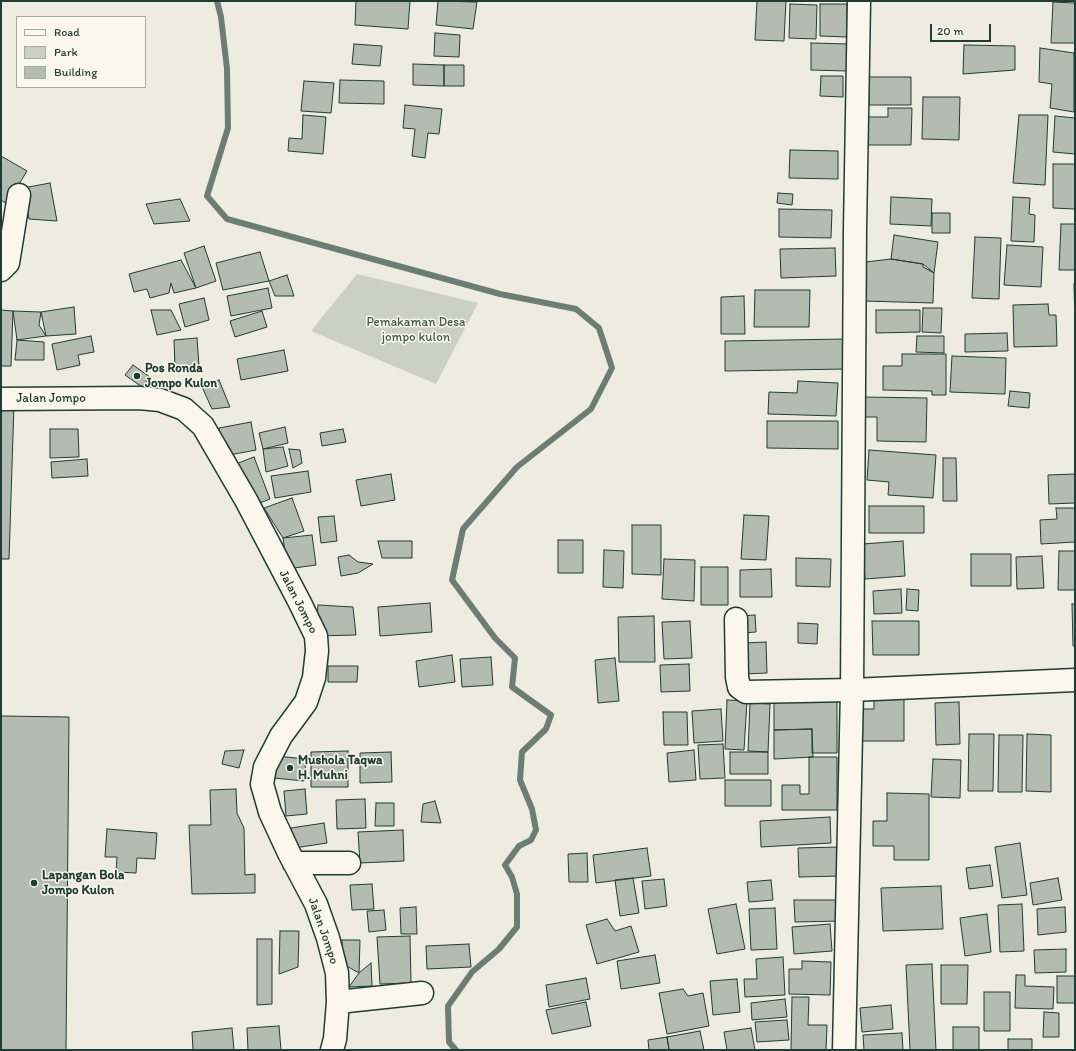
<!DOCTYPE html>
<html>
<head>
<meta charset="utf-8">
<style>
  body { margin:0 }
  #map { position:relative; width:1076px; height:1051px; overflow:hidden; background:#eeece1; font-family:Itim,sans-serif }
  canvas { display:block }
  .frame { position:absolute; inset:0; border:2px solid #1f3d34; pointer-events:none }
  .legend { position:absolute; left:16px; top:16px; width:130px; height:72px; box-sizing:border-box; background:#fbf7ec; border:1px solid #a3ada2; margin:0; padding:5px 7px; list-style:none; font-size:12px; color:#1f3d34 }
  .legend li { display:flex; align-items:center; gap:8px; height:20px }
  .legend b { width:20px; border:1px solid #a3ada2 }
  .scale { position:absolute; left:930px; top:24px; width:61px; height:18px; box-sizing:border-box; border:2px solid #1f3d34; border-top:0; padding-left:5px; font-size:12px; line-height:14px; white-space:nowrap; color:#1f3d34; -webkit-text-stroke:3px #fbf7ec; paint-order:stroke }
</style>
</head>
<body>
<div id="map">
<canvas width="1076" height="1051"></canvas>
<div class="frame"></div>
<ul class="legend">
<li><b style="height:5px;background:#fbf7ec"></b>Road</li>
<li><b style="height:11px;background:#cbcfc4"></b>Park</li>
<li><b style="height:11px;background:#b4bbb0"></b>Building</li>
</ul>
<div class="scale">20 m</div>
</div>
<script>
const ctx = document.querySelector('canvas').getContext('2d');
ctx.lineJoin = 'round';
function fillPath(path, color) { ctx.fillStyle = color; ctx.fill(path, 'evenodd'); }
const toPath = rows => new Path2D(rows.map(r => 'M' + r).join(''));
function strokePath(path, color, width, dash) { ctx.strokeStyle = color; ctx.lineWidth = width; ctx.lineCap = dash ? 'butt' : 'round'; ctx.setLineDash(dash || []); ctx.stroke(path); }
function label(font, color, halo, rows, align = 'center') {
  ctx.font = font + ' Itim,sans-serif'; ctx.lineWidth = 3; ctx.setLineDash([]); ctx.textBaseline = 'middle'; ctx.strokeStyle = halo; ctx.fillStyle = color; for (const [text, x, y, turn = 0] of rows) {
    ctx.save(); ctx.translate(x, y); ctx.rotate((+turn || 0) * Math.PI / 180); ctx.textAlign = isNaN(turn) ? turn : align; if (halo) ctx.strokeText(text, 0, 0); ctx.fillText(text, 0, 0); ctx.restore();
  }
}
const green = toPath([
  [357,274,478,303,436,384,311,331]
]);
const stream = toPath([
  [217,1,221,17,227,69,228,128,207,196,227,219,500,294,576,309,599,328,612,368,591,409,517,467,463,529,452,580,495,638,515,658,512,687,551,715,546,729,522,752,520,780,532,809,536,830,531,840,519,846,505,865,512,877,517,894,517,927,499,949,472,972,448,1006,449,1042,456,1050]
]);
const building = toPath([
  [356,1,410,1,408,29,355,25,356,1],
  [438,1,477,2,473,29,436,25,438,1],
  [757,1,786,1,784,41,755,40,757,1],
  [1053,2,1075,3,1075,43,1051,43,1053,2],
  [790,4,817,5,816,39,789,38,790,4],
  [820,4,847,4,847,37,820,36,820,4],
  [435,33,460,35,459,57,434,56,435,33],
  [811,43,848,44,848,71,811,70,811,43],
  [354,44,382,46,380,66,352,64,354,44],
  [964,45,1015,46,1015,70,963,74,964,45],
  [1040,48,1074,53,1074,112,1050,108,1052,84,1039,82,1040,48],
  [413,64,444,65,444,86,413,85,413,64],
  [444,65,464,65,464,86,444,86,444,65],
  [821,76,843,76,843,97,820,96,821,76],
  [869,77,911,77,911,105,869,105,869,77],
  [340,80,384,81,384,104,339,103,340,80],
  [304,81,334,83,331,113,301,111,304,81],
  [923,97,960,97,959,140,922,139,923,97],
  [405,105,442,109,439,134,428,133,425,158,412,156,415,129,403,128,405,105],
  [888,108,912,108,911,145,866,145,866,117,888,117,888,108],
  [303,115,326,117,323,154,288,151,289,138,302,139,303,115],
  [1019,115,1048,115,1045,185,1013,183,1019,115],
  [1055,116,1075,118,1075,154,1053,152,1055,116],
  [790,150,838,151,838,179,789,178,790,150],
  [1,156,27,171,7,204,1,200,1,156],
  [1053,164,1075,164,1075,209,1053,208,1053,164],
  [50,183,57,221,29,219,23,188,50,183],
  [778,193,793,194,792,205,777,203,778,193],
  [891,197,932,199,931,226,890,224,891,197],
  [1013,197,1030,198,1029,214,1035,215,1034,242,1011,241,1013,197],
  [180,199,190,221,154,224,146,204,180,199],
  [779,209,832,210,831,238,779,237,779,209],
  [932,213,950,213,950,233,932,233,932,213],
  [1061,224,1075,224,1075,270,1059,270,1061,224],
  [894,235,938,242,934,273,923,264,891,259,894,235],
  [975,237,1001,238,999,299,972,298,975,237],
  [1007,245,1043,247,1041,287,1004,285,1007,245],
  [204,246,216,281,196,288,184,253,204,246],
  [835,248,836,276,781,278,780,249,835,248],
  [260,252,269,281,223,290,216,263,260,252],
  [891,259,923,264,923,267,934,273,933,303,864,301,866,262,891,259],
  [181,260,196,288,174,293,171,283,169,293,150,298,147,289,134,292,129,274,181,260],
  [287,275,294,296,275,296,269,281,287,275],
  [1074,284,1075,284,1075,329,1074,284],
  [268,288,272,308,231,316,227,296,268,288],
  [755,290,810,290,809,327,754,327,755,290],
  [744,296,745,334,721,334,721,297,744,296],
  [204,298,209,320,185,327,179,304,204,298],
  [1048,304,1049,315,1056,315,1057,346,1014,347,1013,305,1048,304],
  [74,307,76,334,46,336,41,312,74,307],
  [923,308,942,308,941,333,922,332,923,308],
  [1,310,13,311,11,366,1,366,1,310],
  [151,310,171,310,181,330,157,335,151,310],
  [876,310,920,310,920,332,876,333,876,310],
  [13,311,41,312,39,325,46,336,17,340,13,311],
  [262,311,267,327,235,337,230,321,262,311],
  [1007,333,1008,351,965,352,965,334,1007,333],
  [91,336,94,352,78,355,80,365,57,370,52,344,91,336],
  [917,336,944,336,944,353,916,352,917,336],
  [197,338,199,366,175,367,174,340,197,338],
  [846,339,846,369,725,371,725,341,846,339],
  [17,340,44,342,44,360,15,360,17,340],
  [284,350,288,371,241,380,237,359,284,350],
  [902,354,946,354,946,395,932,395,932,391,883,390,883,366,902,366,902,354],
  [952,356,1006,358,1005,394,950,392,952,356],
  [133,365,150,377,142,387,125,375,133,365],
  [219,380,230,407,212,409,202,387,219,380],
  [798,381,838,383,836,416,768,414,769,392,797,393,798,381],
  [1010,391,1030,393,1029,408,1008,406,1010,391],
  [863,397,927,398,926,442,877,441,877,417,863,417,863,397],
  [1,404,14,404,9,559,1,559,1,404],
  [767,421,838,421,838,449,767,448,767,421],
  [251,422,256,450,224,456,219,428,251,422],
  [285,427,288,443,263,449,259,433,285,427],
  [50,429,78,429,79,457,50,458,50,429],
  [343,429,346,442,322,446,320,433,343,429],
  [283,447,288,466,266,472,263,449,283,447],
  [289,449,300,450,302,463,293,468,289,449],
  [869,450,936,455,933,498,888,495,889,482,867,480,869,450],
  [254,457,270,499,252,506,236,464,254,457],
  [943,458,956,458,957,501,943,501,943,458],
  [87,459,88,476,52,478,51,462,87,459],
  [308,471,311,492,275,498,271,476,308,471],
  [391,474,395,500,361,506,356,480,391,474],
  [1075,474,1075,503,1049,504,1048,475,1075,474],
  [292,498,304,531,283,538,264,508,292,498],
  [869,506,924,506,924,533,869,533,869,506],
  [1056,508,1075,508,1075,542,1041,544,1040,520,1057,519,1056,508],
  [744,515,769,516,766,560,741,559,744,515],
  [334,516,337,541,321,543,318,517,334,516],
  [632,525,661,525,661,575,632,574,632,525],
  [312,535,316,565,287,569,283,538,312,535],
  [558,540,583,540,583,573,558,573,558,540],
  [378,541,412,541,412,558,382,558,378,541],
  [903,541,905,576,865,579,863,544,903,541],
  [604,550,624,551,623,588,603,587,604,550],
  [1059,551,1075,551,1075,590,1058,590,1059,551],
  [971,554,1011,554,1011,586,971,586,971,554],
  [349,555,358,562,373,564,358,573,341,576,338,557,349,555],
  [1042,556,1044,588,1017,589,1016,557,1042,556],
  [796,558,831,559,830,587,796,586,796,558],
  [664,559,695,560,694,601,662,599,664,559],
  [701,567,728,567,728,605,701,605,701,567],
  [771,569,772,597,740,597,740,570,771,569],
  [901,589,902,613,874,614,873,591,901,589],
  [907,589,919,590,918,611,906,610,907,589],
  [430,603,432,632,380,636,378,607,430,603],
  [1072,604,1075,604,1075,646,1073,646,1072,604],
  [318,605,353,607,356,635,316,636,318,605],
  [755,615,756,632,743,633,742,616,755,615],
  [654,616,655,662,619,662,618,617,654,616],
  [690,621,692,658,664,659,662,622,690,621],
  [872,621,919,621,919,655,873,655,872,621],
  [798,623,818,624,817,644,798,643,798,623],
  [766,642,767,673,744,674,743,643,766,642],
  [452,655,455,682,419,687,416,661,452,655],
  [491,657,493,685,462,687,460,659,491,657],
  [615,658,619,701,598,703,595,660,615,658],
  [689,664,690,691,661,692,660,665,689,664],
  [328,666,358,666,357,682,328,682,328,666],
  [874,699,904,699,904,741,859,741,859,709,874,709,874,699],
  [727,700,747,701,744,750,725,749,727,700],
  [774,701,837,701,837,753,812,753,812,729,774,730,774,701],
  [959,702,960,744,936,745,935,703,959,702],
  [750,703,770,704,768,752,748,751,750,703],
  [721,709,723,741,694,743,692,711,721,709],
  [663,712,687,712,688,745,664,745,663,712],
  [1,716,69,717,66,1050,1,1050,1,716],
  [812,729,813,757,774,759,774,730,812,729],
  [969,734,994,734,993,791,968,791,969,734],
  [1027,734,1051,735,1051,792,1026,791,1027,734],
  [999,735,1023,735,1022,792,998,792,999,735],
  [723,744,725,778,700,779,698,745,723,744],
  [244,750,239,768,222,764,225,751,244,750],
  [694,750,696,780,669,782,667,753,694,750],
  [348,751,348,787,311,787,311,752,348,751],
  [391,752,392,782,360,783,360,753,391,752],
  [730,752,768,752,768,774,730,774,730,752],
  [276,756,306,759,304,781,274,778,276,756],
  [809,757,837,757,837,810,782,810,782,785,800,785,800,794,809,794,809,757],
  [933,759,961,760,960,798,931,797,933,759],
  [725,780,771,780,771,806,725,806,725,780],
  [236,789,237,813,244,828,245,875,255,874,255,893,192,894,189,825,211,825,210,790,236,789],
  [305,789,307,814,286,816,284,791,305,789],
  [887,793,929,794,929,860,894,860,894,846,873,846,873,821,887,821,887,793],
  [365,799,366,828,337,829,336,800,365,799],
  [435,801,441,823,421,822,423,804,435,801],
  [376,803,394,803,394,826,375,826,376,803],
  [830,817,831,843,761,847,760,821,830,817],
  [324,823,327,843,294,848,291,828,324,823],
  [107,829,157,833,155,859,137,858,136,873,116,872,117,857,105,857,107,829],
  [403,830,404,861,360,863,358,832,403,830],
  [1020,843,1027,895,1002,898,995,847,1020,843],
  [840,847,841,876,799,877,798,848,840,847],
  [647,848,651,876,596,883,593,855,647,848],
  [587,853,588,882,569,882,568,854,587,853],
  [990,865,993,886,969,889,966,868,990,865],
  [633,878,639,913,620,916,615,880,633,878],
  [1058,878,1062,900,1033,905,1030,883,1058,878],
  [664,879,667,906,645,909,642,881,664,879],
  [771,880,773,900,749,902,747,882,771,880],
  [372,884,374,909,352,910,350,885,372,884],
  [941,886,943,929,883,931,881,888,941,886],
  [794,900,841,900,841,921,795,922,794,900],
  [736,904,745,949,717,954,708,909,736,904],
  [1022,904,1024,951,1000,952,998,905,1022,904],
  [416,907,417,934,401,934,400,908,416,907],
  [1065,907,1066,932,1038,935,1037,909,1065,907],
  [775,908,777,949,751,950,749,909,775,908],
  [384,910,386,930,369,932,367,911,384,910],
  [987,914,991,952,965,956,960,918,987,914],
  [607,919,615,931,631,926,639,952,597,964,586,925,607,919],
  [830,924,832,951,794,954,792,927,830,924],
  [280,931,299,931,298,967,279,974,280,931],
  [410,936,411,983,380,984,377,937,410,936],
  [257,939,272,939,272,1004,257,1005,257,939],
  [342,940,360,940,359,973,343,964,342,940],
  [469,944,471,967,427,969,426,946,469,944],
  [1066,949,1066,972,1035,973,1034,950,1066,949],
  [655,955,660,983,621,989,617,961,655,955],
  [783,957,785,995,745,997,744,979,757,979,756,959,783,957],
  [802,961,831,962,830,995,789,994,789,969,802,969,802,961],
  [371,963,372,986,349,987,359,973,371,963],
  [932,964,936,1050,910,1050,906,965,932,964],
  [941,965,968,965,967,1004,941,1004,941,965],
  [1016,975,1025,975,1025,986,1054,987,1053,1009,1015,1008,1016,975],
  [1057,976,1075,976,1075,1003,1057,1003,1057,976],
  [586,978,590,999,549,1007,546,985,586,978],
  [737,979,740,1012,713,1015,710,981,737,979],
  [683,989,688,996,703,993,709,1026,667,1034,659,993,683,989],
  [984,992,1010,992,1010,1031,984,1031,984,992],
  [792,997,809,997,808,1025,827,1025,826,1050,791,1050,792,997],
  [785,999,787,1017,752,1020,751,1003,785,999],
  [586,1002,591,1026,552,1034,546,1010,586,1002],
  [891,1005,893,1029,862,1032,860,1008,891,1005],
  [1044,1012,1059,1013,1059,1037,1043,1037,1044,1012],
  [787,1020,789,1040,757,1042,755,1022,787,1020],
  [279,1026,281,1050,248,1050,247,1028,279,1026],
  [953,1027,979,1027,979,1050,953,1050,953,1027],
  [232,1028,234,1050,193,1050,192,1032,232,1028],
  [751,1028,755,1050,727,1050,724,1032,751,1028],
  [700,1031,704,1050,669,1050,667,1037,700,1031],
  [902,1033,903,1050,864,1050,863,1035,902,1033],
  [667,1037,669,1050,649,1050,648,1040,667,1037],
  [1008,1039,1032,1039,1032,1050,1008,1050,1008,1039]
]);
const minor = toPath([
  [1,270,8,263,19,195],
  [1,399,139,398,160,400,184,409,203,426,246,500,300,603,316,636,317,651,314,678,306,702,281,736,265,767,262,784,270,812,289,853,316,904,328,938,337,973,338,1002,335,1039,332,1050],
  [736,619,737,677,739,687,746,692,852,690,1075,680],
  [294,863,349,863],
  [338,1002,422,993],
  [844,1050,852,690,855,229,859,1]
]);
const markers = [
  [137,376,4,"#1f3d34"],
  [290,768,4,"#1f3d34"],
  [34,883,4,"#1f3d34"]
];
const parkNames = [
  ["Pemakaman Desa",416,323],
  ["jompo kulon",416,338]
];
const poiNames = [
  ["Pos Ronda",145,369],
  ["Jompo Kulon",145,384],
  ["Mushola Taqwa",298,761],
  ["H. Muhni",298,776],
  ["Lapangan Bola",42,876],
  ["Jompo Kulon",42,891]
];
const streetNames = [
  ["Jalan Jompo",51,399],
  ["Jalan Jompo",298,602,63],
  ["Jalan Jompo",323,931,71]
];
fillPath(green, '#cbcfc4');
strokePath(stream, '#6c7d74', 6);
fillPath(building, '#b4bbb0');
strokePath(building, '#1f3d34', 1);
strokePath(minor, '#1f3d34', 25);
strokePath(minor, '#fbf7ec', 22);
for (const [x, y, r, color] of markers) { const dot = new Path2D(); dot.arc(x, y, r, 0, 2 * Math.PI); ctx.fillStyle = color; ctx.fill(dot); strokePath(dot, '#fbf7ec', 1.5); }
label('13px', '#415a51', '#fbf7ec', parkNames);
label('bold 13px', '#1f3d34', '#fbf7ec', poiNames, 'left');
label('13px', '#1f3d34', '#fbf7ec', streetNames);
</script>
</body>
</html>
